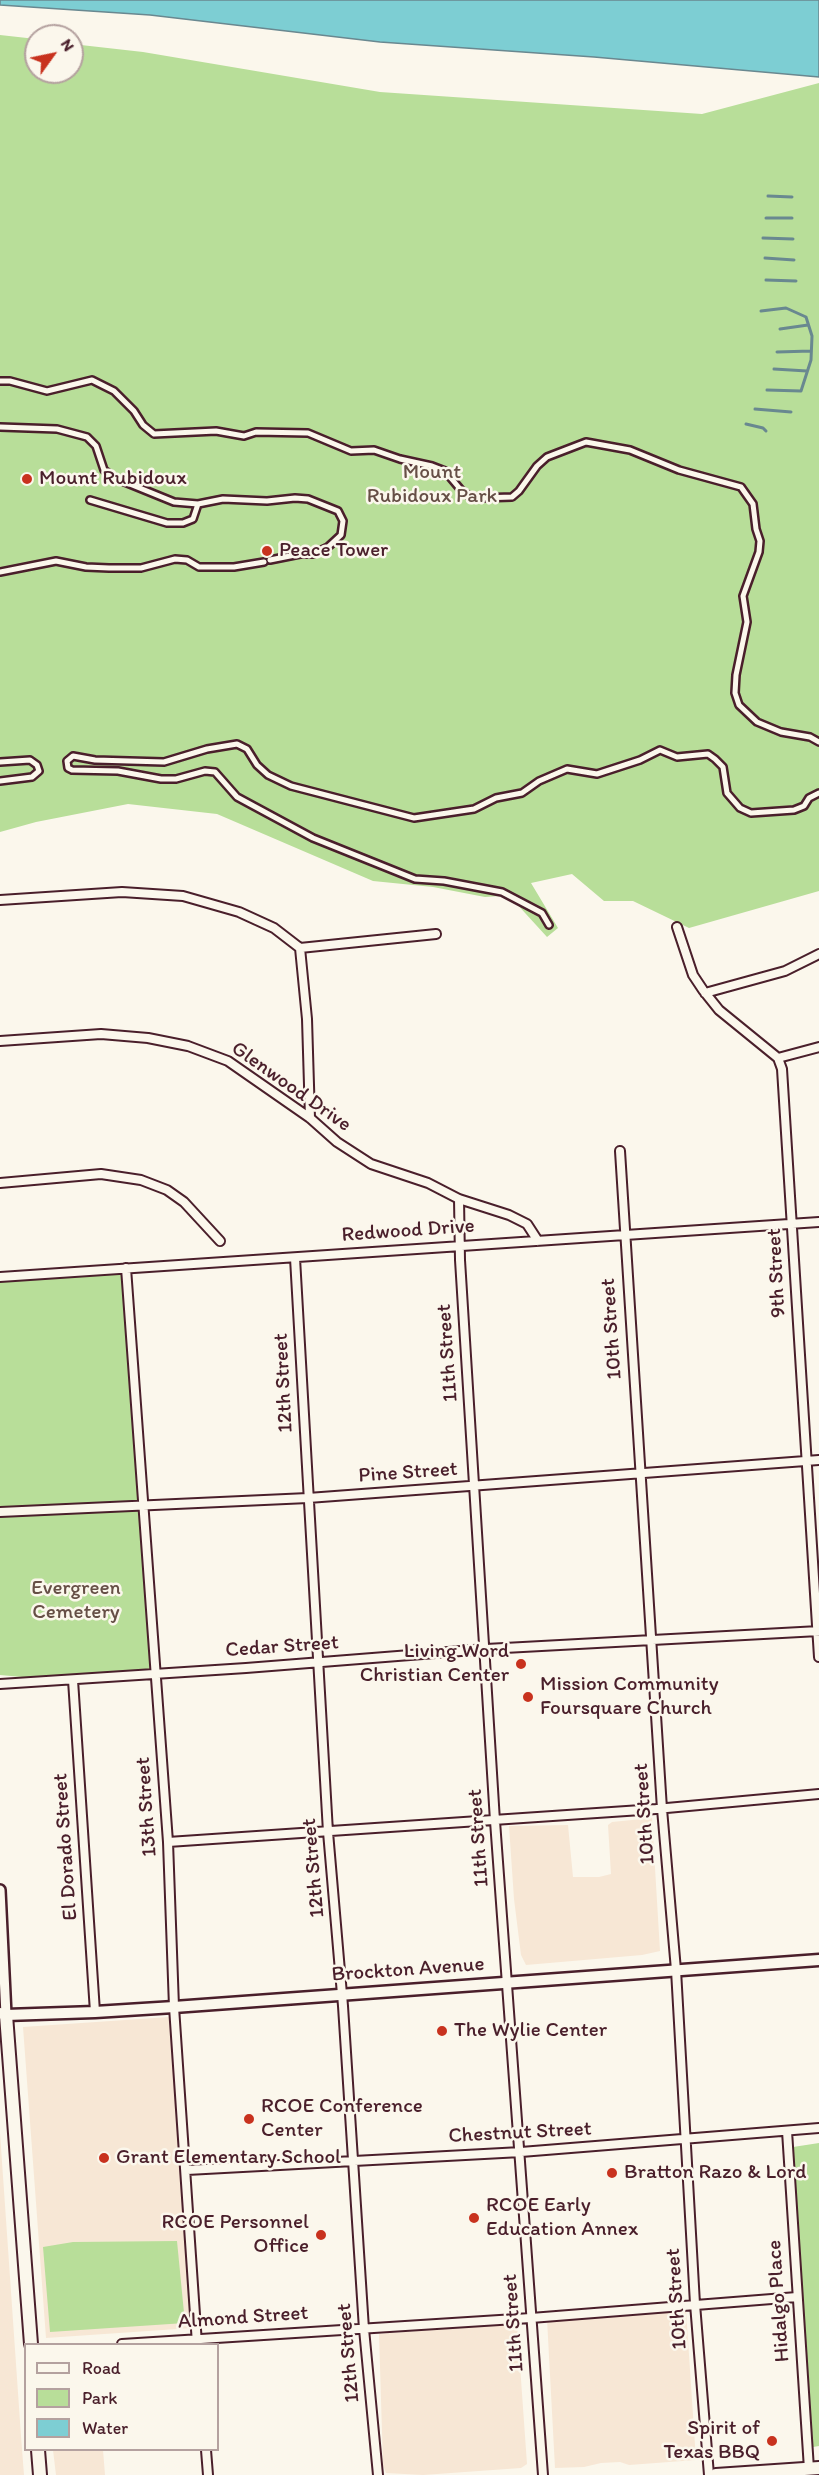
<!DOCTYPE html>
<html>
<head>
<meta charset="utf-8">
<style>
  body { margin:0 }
  #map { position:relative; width:819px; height:2475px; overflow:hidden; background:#fbf7ec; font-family:Itim,sans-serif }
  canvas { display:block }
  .legend { position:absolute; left:24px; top:2343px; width:195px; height:108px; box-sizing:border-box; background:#fbf7ec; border:2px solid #b4a19f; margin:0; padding:8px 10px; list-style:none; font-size:18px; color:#4a1f2b }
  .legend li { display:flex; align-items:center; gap:12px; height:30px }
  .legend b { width:30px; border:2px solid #b4a19f }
  .north { position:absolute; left:24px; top:24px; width:60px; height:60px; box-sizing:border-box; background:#fbf7ec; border:2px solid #b4a19f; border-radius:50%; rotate:57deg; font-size:16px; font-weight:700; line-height:24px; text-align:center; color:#4a1f2b }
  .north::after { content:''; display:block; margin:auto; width:21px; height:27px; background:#c8321e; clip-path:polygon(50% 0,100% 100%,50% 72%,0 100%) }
</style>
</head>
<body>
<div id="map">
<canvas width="819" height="2475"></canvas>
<ul class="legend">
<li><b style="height:8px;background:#fbf7ec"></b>Road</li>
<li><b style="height:16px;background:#b8de99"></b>Park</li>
<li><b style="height:16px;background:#7dced3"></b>Water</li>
</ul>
<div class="north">N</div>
</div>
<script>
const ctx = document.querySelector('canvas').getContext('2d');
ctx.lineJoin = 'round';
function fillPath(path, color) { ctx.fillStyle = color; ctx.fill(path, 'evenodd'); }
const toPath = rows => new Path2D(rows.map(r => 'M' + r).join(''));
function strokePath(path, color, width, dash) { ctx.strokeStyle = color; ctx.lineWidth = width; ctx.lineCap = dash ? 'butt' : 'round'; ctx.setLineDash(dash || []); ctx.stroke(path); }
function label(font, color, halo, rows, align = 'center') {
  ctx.font = font + ' Itim,sans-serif'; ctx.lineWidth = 5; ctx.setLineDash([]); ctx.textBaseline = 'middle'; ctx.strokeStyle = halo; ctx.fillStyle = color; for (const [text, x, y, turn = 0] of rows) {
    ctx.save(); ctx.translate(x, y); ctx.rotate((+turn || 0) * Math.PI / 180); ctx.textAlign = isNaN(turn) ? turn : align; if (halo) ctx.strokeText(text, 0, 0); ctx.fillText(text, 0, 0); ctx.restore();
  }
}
const built = toPath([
  [652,1818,660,1951,642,1955,526,1965,521,1955,514,1899,509,1826,568,1825,573,1877,599,1877,611,1874,608,1825,612,1822],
  [169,2017,192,2328,46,2338,23,2027],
  [0,2133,21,2436,24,2475,0,2475],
  [686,2310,696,2460,629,2465,620,2462,601,2463,584,2467,555,2468,547,2319],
  [517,2323,527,2464,521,2468,423,2475,386,2473,383,2465,379,2334],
  [53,2450,103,2450,105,2475,56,2475]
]);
const green = toPath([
  [0,35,36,39,36,72,72,72,72,44,143,52,380,92,702,114,819,83,819,891,689,928,633,901,604,901,572,874,531,883,558,928,547,937,515,902,500,896,485,897,433,887,373,881,217,814,128,804,36,822,0,832],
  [131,1268,157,1672,44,1679,0,1675,0,1278],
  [819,2143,819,2446,813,2447,793,2147],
  [177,2241,185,2323,50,2332,43,2247,73,2242]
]);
const water = toPath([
  [0,0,819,0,819,77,594,57,380,42,150,15,0,5,0,0]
]);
const stream = toPath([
  [768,196,792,197],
  [766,218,792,218],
  [763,238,793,239],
  [765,258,794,260],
  [766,280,796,281],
  [761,311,786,308,806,317,812,336,811,360,801,391,767,390],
  [780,329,808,325],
  [777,352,811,351],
  [774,369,807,371],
  [755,409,791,412],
  [746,424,763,428,766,431]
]);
const pedestrian = toPath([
  [0,381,10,381,47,391,92,380,114,391,134,411,143,425,154,434,216,431,244,436,256,432,308,433,351,451,374,450,400,459,432,466,445,471,461,490,469,496,481,498,512,497,519,491,537,466,547,457,586,442,630,450,679,470,741,487,753,504,756,529,760,541,759,552,743,596,747,622,736,675,735,693,739,705,757,722,781,732,810,737,819,742],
  [0,427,57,429,87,437,96,446,104,470,115,478,174,502,198,504,223,499,267,501,295,498,308,499,338,511,343,521,341,535,328,547,313,554,300,554,270,560],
  [90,500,167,523,183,523,193,519,198,504],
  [0,572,56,561,86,567,109,568,141,568,175,559,187,560,199,567,234,567,264,562],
  [0,762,30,760,37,765,39,771,32,777,0,781],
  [549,925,542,913,502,892,444,881,415,879,313,838,237,797,215,772,205,771,176,779,161,779,118,771,72,770,68,768,67,761,73,756,95,760,164,762,207,749,237,744,247,749,257,765,268,775,291,786,414,818,474,809,496,798,522,793,539,781,567,769,597,774,640,760,660,750,677,757,708,754,715,759,723,767,727,793,740,808,751,813,794,810,804,806,809,798,819,793]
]);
const minor = toPath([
  [0,900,122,892,183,896,239,912,274,928,300,948,436,934],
  [677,927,693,975,703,990,719,1010,778,1058,782,1069,819,1657],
  [300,948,307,1019,310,1118],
  [705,993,785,971,819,954],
  [0,1041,101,1034,148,1038,188,1046,228,1061,310,1118,337,1142,371,1164,428,1183,459,1199,509,1215,527,1224,538,1241],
  [778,1058,819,1047],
  [620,1151,662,1809,676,1970,695,2304,709,2475],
  [0,1183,101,1174,141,1180,167,1190,184,1202,220,1241],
  [459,1199,460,1260,495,1821,543,2475],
  [295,1258,328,1832,343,2006,364,2329,378,2475],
  [126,1268,168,1842,174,2007,197,2344],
  [0,1277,819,1222],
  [0,1512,308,1498,819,1460],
  [73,1680,95,2012],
  [0,1684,246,1668,486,1649,819,1631],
  [168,1842,656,1809,819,1794],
  [787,2131,809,2469],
  [187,2170,521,2152,819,2128],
  [122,2344,531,2318,797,2297],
  [206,2450,208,2475]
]);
const tertiary = toPath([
  [0,1890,6,2015]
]);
const secondary = toPath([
  [0,2013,6,2015,95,2012,174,2007,819,1960]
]);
const primary = toPath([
  [6,2015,31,2344],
  [38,2450,40,2475],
  [716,2475,819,2468]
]);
const markers = [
  [27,479,6,"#c8321e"],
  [267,551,6,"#c8321e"],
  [521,1664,6,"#c8321e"],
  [528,1697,6,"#c8321e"],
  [442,2031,6,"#c8321e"],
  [249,2119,6,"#c8321e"],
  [104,2158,6,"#c8321e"],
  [612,2173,6,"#c8321e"],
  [474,2218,6,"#c8321e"],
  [321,2235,6,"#c8321e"],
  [772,2441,6,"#c8321e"]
];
const parkNames = [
  ["Mount",432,473],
  ["Rubidoux Park",432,497],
  ["Evergreen",76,1589],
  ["Cemetery",76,1613]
];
const poiNames = [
  ["Mount Rubidoux",39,479],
  ["Peace Tower",279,551],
  ["Living Word",509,1652,"right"],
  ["Christian Center",509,1676,"right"],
  ["Mission Community",540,1685],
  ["Foursquare Church",540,1709],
  ["The Wylie Center",454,2031],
  ["RCOE Conference",261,2107],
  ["Center",261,2131],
  ["Grant Elementary School",116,2158],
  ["Bratton Razo & Lord",624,2173],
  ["RCOE Early",486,2206],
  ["Education Annex",486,2230],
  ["RCOE Personnel",309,2223,"right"],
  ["Office",309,2247,"right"],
  ["Spirit of",760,2429,"right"],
  ["Texas BBQ",760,2453,"right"]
];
const streetNames = [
  ["Glenwood Drive",291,1087,35],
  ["Redwood Drive",408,1231,-4],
  ["9th Street",777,1273,-93],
  ["10th Street",612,1329,-94],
  ["11th Street",448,1353,-94],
  ["12th Street",284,1383,-93],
  ["Pine Street",408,1473,-4],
  ["Cedar Street",282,1647,-4],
  ["13th Street",147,1807,-94],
  ["10th Street",645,1814,-94],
  ["11th Street",479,1838,-94],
  ["El Dorado Street",66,1847,-94],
  ["12th Street",314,1868,-95],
  ["Brockton Avenue",408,1970,-4],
  ["Chestnut Street",520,2133,-3],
  ["10th Street",677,2299,-94],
  ["Hidalgo Place",779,2301,-94],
  ["Almond Street",243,2318,-4],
  ["11th Street",514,2323,-94],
  ["12th Street",349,2353,-95]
];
fillPath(built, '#f7e7d5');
fillPath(green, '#b8de99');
fillPath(water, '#7dced3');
strokePath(water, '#698890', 1.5);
strokePath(stream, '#698890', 3);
strokePath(pedestrian, '#4a1f2b', 10);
strokePath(minor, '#4a1f2b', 12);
strokePath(tertiary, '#4a1f2b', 14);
strokePath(secondary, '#4a1f2b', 15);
strokePath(primary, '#4a1f2b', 16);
strokePath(pedestrian, '#fbf7ec', 5);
strokePath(minor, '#fbf7ec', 8);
strokePath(tertiary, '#fbf7ec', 9);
strokePath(secondary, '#fbf7ec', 10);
strokePath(primary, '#fbf7ec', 12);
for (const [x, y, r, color] of markers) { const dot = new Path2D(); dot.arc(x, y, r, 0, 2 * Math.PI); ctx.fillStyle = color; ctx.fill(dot); strokePath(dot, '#fbf7ec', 2); }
label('21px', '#664f46', '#fbf7ec', parkNames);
label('21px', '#4a1f2b', '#fbf7ec', poiNames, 'left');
label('21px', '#4a1f2b', '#fbf7ec', streetNames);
</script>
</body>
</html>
